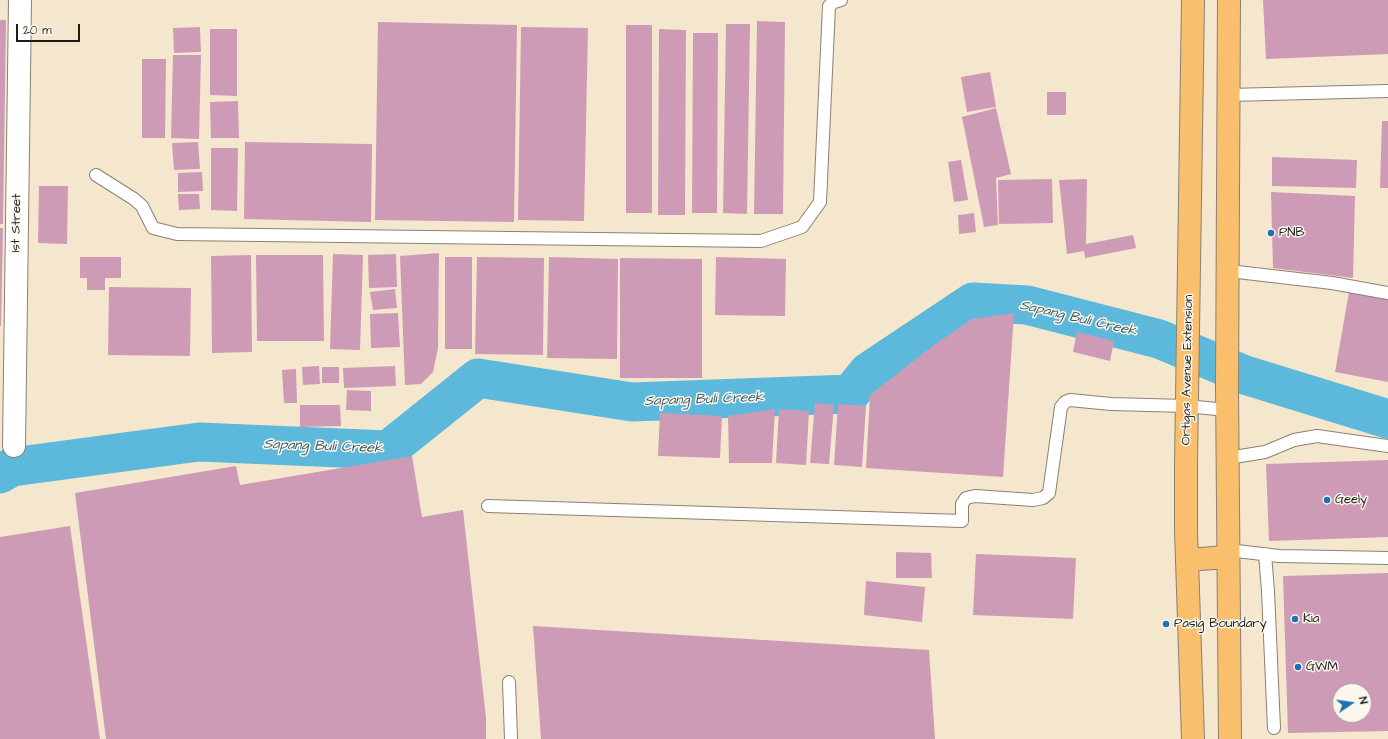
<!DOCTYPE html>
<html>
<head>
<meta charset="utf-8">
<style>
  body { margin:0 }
  #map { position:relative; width:1388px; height:739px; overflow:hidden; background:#f4e7cd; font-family:"Architects Daughter",sans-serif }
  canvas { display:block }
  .north { position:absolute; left:1332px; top:683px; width:40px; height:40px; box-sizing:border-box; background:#fbf7ec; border:1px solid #a29f99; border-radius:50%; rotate:77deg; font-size:11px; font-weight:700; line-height:16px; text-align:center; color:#1c1c1c }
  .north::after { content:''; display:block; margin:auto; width:14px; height:18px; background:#1f6fb2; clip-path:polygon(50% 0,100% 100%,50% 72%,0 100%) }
  .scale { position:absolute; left:16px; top:24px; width:64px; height:18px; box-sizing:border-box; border:2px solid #1c1c1c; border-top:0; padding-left:5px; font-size:12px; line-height:14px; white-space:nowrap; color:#1c1c1c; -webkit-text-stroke:3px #fbf7ec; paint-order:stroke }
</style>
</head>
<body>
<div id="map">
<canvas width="1388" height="739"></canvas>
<div class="north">N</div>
<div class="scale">20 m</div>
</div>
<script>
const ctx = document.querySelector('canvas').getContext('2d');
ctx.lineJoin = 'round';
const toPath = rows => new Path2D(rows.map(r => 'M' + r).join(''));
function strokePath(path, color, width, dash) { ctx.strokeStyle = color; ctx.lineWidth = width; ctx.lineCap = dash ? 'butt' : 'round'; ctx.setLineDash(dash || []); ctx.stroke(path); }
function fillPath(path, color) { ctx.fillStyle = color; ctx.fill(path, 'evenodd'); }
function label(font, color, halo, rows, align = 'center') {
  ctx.font = font + ' "Architects Daughter",sans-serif'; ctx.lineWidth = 3; ctx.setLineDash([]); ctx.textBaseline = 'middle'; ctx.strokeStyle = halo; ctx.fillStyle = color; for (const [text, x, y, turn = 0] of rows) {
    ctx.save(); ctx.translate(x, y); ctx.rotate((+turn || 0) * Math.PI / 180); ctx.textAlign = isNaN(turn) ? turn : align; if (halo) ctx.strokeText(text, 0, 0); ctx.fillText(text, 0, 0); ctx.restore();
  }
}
const river = toPath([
  [0,474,12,467,199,442,388,450,478,378,632,402,850,394,868,372,973,302,1027,305,1159,339,1245,375,1388,419]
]);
const building = toPath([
  [1263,0,1388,0,1388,54,1266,59],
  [0,20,6,20,3,224,0,224],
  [757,21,785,22,783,214,754,214],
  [378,22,517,25,514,222,375,220],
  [726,24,750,24,747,214,723,213],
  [626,25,652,25,652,213,626,213],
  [200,27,201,52,174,53,173,28],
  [521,27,588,28,584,221,518,220],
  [210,29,237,29,237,96,210,95],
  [659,29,686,30,685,215,658,215],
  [693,33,718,33,717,213,692,213],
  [173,55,201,55,199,139,171,138],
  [142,59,166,59,165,138,142,138],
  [990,72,996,107,967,112,961,77],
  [1047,92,1066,92,1066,115,1047,115],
  [238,101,239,138,211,138,210,102],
  [996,108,1011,174,996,178,998,225,984,227,962,117],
  [1382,121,1388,121,1388,188,1380,188],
  [198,142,200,169,174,170,172,143],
  [245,142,372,144,371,222,244,219],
  [211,148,238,148,237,211,211,210],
  [1272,157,1357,160,1356,188,1272,186],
  [961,160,968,200,954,202,948,162],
  [202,172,203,191,178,192,178,173],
  [1052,179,1053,223,999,224,998,180],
  [1087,179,1086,244,1133,235,1136,248,1085,258,1084,251,1067,254,1059,180],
  [39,186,68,186,67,244,38,243],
  [1271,192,1355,196,1353,278,1273,268],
  [178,194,199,194,200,209,179,210],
  [974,213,976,232,959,234,958,215],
  [0,228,3,228,1,326,0,326],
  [439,253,438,348,433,372,421,384,405,385,400,256],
  [333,254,363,255,360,350,330,349],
  [396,254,397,287,369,288,368,255],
  [251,255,252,352,212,353,211,256],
  [256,255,323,255,324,341,257,341],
  [80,257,121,257,121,278,105,278,105,290,87,290,87,278,80,278],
  [445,257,472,257,472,349,445,349],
  [477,257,544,258,543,355,475,354],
  [549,257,618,259,617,359,547,358],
  [716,257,786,259,785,316,715,315],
  [620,258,702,259,702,378,620,378],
  [109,287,191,288,190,356,108,355],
  [395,289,397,308,373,310,370,292],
  [1349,292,1388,299,1388,382,1335,372],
  [398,313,400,347,371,348,370,314],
  [1014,313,1003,477,866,468,870,395,934,345,972,319],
  [1077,332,1114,341,1110,361,1073,352],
  [319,366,320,384,303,385,302,367],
  [395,366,396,386,344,388,343,368],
  [322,367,339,367,339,383,322,383],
  [296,369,297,403,284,403,282,370],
  [347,390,371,391,371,411,346,410],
  [815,403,834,405,829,464,810,463],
  [838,404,866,406,862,467,834,465],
  [300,405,340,405,341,426,300,427],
  [775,409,772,463,729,463,728,416],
  [779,409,809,411,806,465,776,463],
  [660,413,722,416,720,458,658,456],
  [412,456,422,517,463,510,486,718,486,739,106,739,75,493,236,466,240,485],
  [1388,460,1388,537,1269,541,1266,464],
  [70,526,100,739,0,739,0,537],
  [896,552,931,553,932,578,896,578],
  [976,554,1076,558,1073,619,973,615],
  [1388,573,1388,731,1288,733,1283,576],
  [1340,691,1364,691,1364,715,1340,715],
  [866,581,925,587,922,622,864,615],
  [533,626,929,650,935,739,541,739]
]);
const lane = toPath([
  [1229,95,1388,91],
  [96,175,134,199,142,206,153,228,177,234,761,241,802,227,820,202,829,6,834,2,841,0],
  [1229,271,1332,283,1388,293],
  [1228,458,1265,452,1294,440,1317,436,1388,446],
  [488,506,962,521,962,504,966,498,975,496,1033,500,1043,498,1049,493,1061,407,1065,402,1070,400,1111,404,1186,406,1227,410],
  [1228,550,1279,556,1388,558],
  [1265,554,1268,591,1274,728],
  [509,682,511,739]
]);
const street = toPath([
  [14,446,20,0]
]);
const primary = toPath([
  [1229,0,1227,387,1230,739],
  [1187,560,1227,557],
  [1193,739,1186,531,1186,464,1193,0]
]);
const markers = [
  [1271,233,4,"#1f6fb2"],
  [1327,500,4,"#1f6fb2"],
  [1295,619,4,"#1f6fb2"],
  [1166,624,4,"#1f6fb2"],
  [1298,667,4,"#1f6fb2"]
];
const streetNames = [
  ["1st Street",17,223,-89],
  ["Ortigas Avenue Extension",1188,370,-89]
];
const poiNames = [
  ["PNB",1279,233],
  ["Geely",1335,500],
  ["Kia",1303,619],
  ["Pasig Boundary",1174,624],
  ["GWM",1306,667]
];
const waterNames = [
  ["Sapang Buli Creek",1078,319,13],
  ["Sapang Buli Creek",704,400,-2],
  ["Sapang Buli Creek",323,447,2]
];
strokePath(river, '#5db9db', 39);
fillPath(building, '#ce9bb7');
strokePath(lane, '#888274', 14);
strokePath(street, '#888274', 24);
strokePath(primary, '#888274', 24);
strokePath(lane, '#fff', 12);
strokePath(street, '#fff', 22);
strokePath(primary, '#f9bf6d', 22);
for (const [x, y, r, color] of markers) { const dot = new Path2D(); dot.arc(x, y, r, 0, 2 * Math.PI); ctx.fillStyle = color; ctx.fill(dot); strokePath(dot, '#fbf7ec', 1.5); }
label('13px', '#1c1c1c', '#fbf7ec', streetNames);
label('13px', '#1c1c1c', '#fbf7ec', poiNames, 'left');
label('italic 14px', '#365b68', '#fbf7ec', waterNames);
</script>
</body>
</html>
